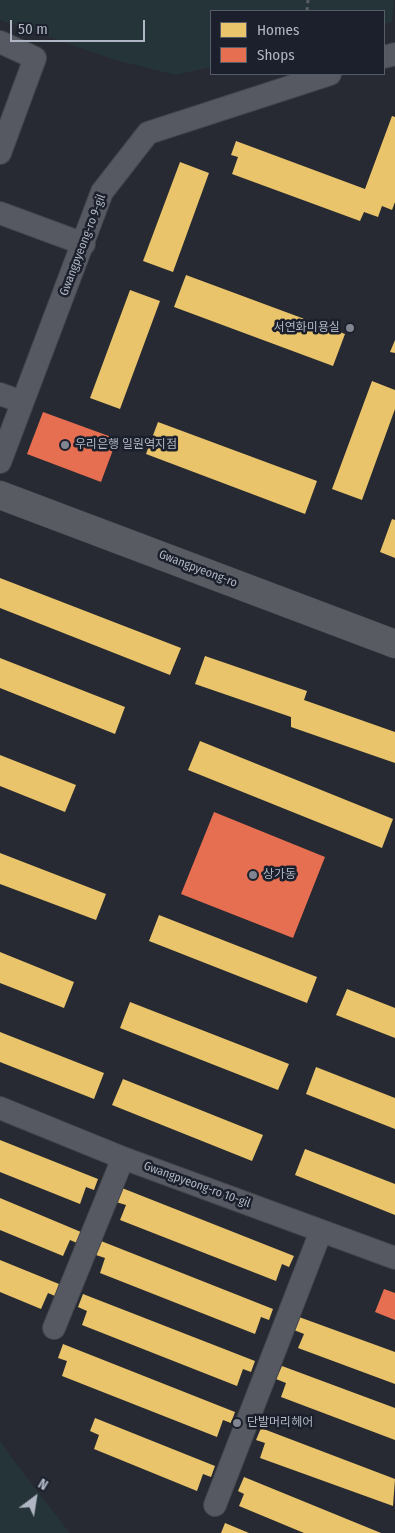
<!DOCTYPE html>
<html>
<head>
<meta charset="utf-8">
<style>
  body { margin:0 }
  #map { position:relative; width:395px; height:1533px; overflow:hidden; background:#272a32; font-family:"Fira Sans Condensed",sans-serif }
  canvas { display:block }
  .legend { position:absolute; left:210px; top:10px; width:175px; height:65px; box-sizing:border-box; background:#1b202c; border:1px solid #575c69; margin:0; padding:6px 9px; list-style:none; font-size:15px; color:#b0b6c4 }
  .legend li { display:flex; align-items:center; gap:10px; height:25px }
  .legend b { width:25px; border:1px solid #575c69 }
  .north { position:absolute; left:10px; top:1473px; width:50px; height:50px; -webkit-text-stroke:4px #1b202c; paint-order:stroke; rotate:31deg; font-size:14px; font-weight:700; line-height:20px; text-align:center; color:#b0b6c4 }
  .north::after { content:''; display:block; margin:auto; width:18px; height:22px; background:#b0b6c4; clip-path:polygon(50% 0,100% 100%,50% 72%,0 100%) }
  .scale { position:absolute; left:10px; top:20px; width:135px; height:22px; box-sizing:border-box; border:2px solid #b0b6c4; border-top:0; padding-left:6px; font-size:15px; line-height:18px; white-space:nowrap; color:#b0b6c4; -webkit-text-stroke:4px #1b202c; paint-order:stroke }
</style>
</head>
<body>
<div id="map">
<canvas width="395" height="1533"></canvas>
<ul class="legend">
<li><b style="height:14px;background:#e9c46a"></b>Homes</li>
<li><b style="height:14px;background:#e76f51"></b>Shops</li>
</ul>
<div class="north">N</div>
<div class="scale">50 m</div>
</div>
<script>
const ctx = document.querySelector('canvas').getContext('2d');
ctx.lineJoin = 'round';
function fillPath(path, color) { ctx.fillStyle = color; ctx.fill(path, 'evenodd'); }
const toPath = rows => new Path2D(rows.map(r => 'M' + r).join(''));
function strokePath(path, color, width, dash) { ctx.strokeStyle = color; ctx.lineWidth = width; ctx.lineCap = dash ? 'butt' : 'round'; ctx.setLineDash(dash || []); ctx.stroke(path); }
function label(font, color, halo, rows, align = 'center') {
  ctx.font = font + ' "Fira Sans Condensed","Noto Sans KR",sans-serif'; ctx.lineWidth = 5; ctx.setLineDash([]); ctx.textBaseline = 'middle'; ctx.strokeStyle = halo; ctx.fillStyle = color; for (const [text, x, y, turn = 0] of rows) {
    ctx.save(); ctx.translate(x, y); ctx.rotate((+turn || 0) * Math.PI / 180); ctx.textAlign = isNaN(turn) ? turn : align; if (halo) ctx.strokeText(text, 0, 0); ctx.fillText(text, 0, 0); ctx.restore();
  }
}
const green = toPath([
  [0,0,394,0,392,22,384,24,384,11,211,11,211,67,176,75,115,60,0,20],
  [0,1441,14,1461,70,1533,0,1533]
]);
const homes = toPath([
  [392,116,395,117,395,202,392,210,382,206,378,217,364,212,360,221,232,174,238,157,231,155,236,141,365,189],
  [180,162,209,173,173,272,143,261],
  [186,275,345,334,333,366,174,307],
  [130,290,160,301,120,409,90,398],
  [395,340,395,353,390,352],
  [372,381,395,390,395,409,362,500,332,489],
  [158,422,317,481,305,514,146,454],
  [392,519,395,520,395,558,380,552],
  [0,578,181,648,170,675,0,608],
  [205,656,307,691,304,700,395,732,395,763,291,727,291,717,195,684],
  [0,658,125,707,115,734,0,688],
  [200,741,393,819,382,848,188,770],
  [0,755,76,785,65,812,0,786],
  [0,853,106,894,96,920,0,884],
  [159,915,317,977,307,1003,149,941],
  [0,952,74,982,64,1008,0,983],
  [347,989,395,1008,395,1038,336,1015],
  [130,1002,289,1064,278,1090,120,1028],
  [0,1032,104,1073,94,1099,0,1062],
  [316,1067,395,1098,395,1129,306,1094],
  [123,1079,263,1135,252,1161,112,1105],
  [0,1140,98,1179,94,1190,86,1187,80,1204,0,1172],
  [305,1149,395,1184,395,1215,295,1175],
  [122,1188,294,1256,289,1267,282,1264,276,1281,120,1220,126,1205,116,1202],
  [0,1198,81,1232,77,1243,70,1240,63,1256,0,1230],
  [101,1241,273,1309,269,1320,261,1317,255,1334,100,1273,105,1258,96,1255],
  [0,1260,59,1284,55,1296,48,1293,41,1309,0,1292],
  [83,1294,255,1361,251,1372,243,1369,237,1386,82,1325,87,1311,78,1307],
  [299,1317,395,1352,395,1384,298,1348,304,1334,294,1330],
  [63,1344,235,1412,231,1423,223,1420,217,1437,62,1376,67,1361,58,1358],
  [282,1366,395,1408,395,1440,281,1397,286,1383,276,1379],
  [95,1418,215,1466,211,1477,203,1474,197,1491,94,1449,99,1435,90,1431],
  [261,1428,395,1479,393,1506,260,1458,265,1443,256,1440],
  [244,1477,381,1533,304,1533,239,1506,244,1494,238,1491],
  [225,1523,249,1533,221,1533]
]);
const shops = toPath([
  [43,412,117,439,101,482,27,454],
  [214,812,325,857,293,938,181,894],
  [384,1289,395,1293,395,1320,375,1312]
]);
const path = toPath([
  [307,11,308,0]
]);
const minor = toPath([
  [0,42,35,58,0,153],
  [384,57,395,54],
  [0,213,84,244],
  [0,394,22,402],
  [0,462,102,192,148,133,330,74],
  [0,1108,123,1158,395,1258],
  [54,1328,123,1158],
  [215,1505,321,1231]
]);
const major = toPath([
  [0,495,395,644]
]);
const markers = [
  [350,328,5,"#808591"],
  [65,445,5,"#808591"],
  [253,875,5,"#808591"],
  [237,1423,5,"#808591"]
];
const streetNames = [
  ["Gwangpyeong-ro 9-gil",83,245,-69],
  ["Gwangpyeong-ro",198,569,21],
  ["Gwangpyeong-ro 10-gil",197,1185,20]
];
const poiNames = [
  ["서연화미용실",340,328,"right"],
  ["우리은행 일원역지점",75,445],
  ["상가동",263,875],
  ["단발머리헤어",247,1423]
];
fillPath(green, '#253438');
fillPath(homes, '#e9c46a');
fillPath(shops, '#e76f51');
strokePath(minor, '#42454b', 24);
strokePath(major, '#44474f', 29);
strokePath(path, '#595e65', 3, [4, 4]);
strokePath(minor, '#565961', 22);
strokePath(major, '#585c62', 28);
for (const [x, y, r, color] of markers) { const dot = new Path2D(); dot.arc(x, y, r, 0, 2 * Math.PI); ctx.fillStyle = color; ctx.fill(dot); strokePath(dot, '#1b202c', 2); }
label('12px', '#b0b6c4', '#1b202c', streetNames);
label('12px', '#b0b6c4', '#1b202c', poiNames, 'left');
</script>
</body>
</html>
